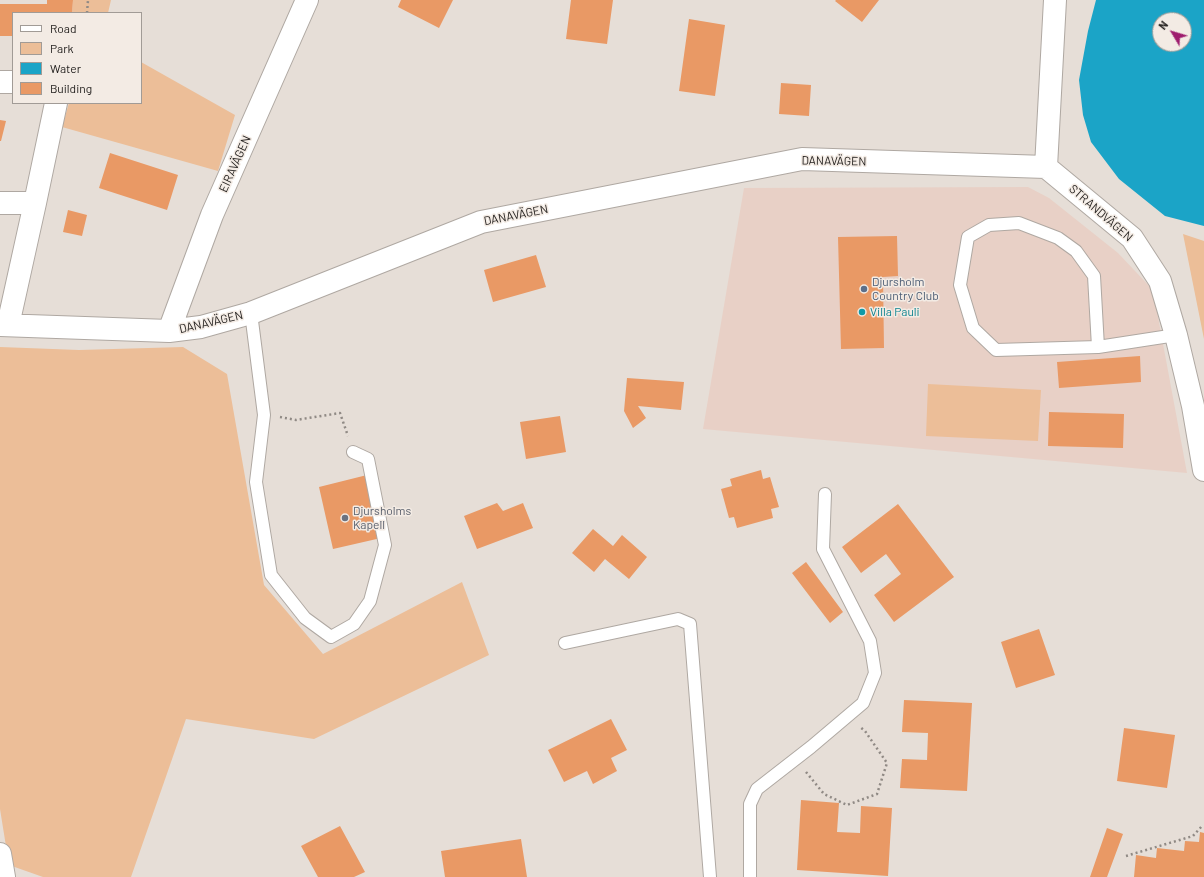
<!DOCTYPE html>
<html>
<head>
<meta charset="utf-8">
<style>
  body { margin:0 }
  #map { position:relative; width:1204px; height:877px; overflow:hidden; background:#e6ded7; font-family:Barlow,sans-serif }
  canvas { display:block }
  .legend { position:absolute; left:12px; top:12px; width:130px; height:92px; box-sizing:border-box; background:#f3ebe4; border:1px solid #a19b96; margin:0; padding:5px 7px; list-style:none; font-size:12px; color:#252220 }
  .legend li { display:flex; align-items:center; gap:8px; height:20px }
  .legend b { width:20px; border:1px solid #a19b96 }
  .north { position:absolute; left:1152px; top:12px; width:40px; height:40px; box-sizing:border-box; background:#f3ebe4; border:1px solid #a19b96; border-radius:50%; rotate:308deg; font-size:11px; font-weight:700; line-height:16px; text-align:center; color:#252220 }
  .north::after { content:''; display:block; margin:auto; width:14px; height:18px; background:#9e1c6e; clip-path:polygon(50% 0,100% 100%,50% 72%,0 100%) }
</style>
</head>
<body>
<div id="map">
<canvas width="1204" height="877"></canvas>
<ul class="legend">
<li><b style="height:5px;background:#fff"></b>Road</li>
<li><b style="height:11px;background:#ecbe98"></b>Park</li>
<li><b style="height:11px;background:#1ba4c7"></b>Water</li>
<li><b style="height:11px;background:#e99965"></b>Building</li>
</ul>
<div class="north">N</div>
</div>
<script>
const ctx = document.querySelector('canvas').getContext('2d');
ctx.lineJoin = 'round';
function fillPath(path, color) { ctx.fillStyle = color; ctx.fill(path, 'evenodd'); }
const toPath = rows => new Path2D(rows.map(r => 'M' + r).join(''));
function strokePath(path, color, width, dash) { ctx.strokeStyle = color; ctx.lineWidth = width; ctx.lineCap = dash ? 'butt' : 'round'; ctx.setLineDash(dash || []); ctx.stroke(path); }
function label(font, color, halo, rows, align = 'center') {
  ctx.font = font + ' Barlow,sans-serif'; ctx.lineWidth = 3; ctx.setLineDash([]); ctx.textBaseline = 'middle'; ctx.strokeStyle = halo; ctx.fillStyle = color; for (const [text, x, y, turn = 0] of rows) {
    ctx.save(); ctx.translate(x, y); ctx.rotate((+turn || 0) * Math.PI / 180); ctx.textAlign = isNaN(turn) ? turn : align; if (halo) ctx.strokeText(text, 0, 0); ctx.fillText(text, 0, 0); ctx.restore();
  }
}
const commercial = toPath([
  [1028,187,1049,198,1118,253,1153,290,1187,473,703,429,744,188]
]);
const green = toPath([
  [73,0,111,0,108,13,72,13],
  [141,62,235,115,218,171,62,127,69,103,141,103],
  [1183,234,1204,241,1204,339],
  [0,347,79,350,183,347,227,374,264,585,323,654,462,582,489,655,314,739,186,719,131,877,43,877,9,865,0,809],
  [928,384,1041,390,1038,441,926,436]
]);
const water = toPath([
  [1096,0,1204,0,1204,226,1165,216,1119,179,1091,142,1083,115,1079,80,1088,31],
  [1160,20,1184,20,1184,44,1160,44]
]);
const building = toPath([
  [47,0,73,0,72,13,13,13,13,36,0,36,0,4,47,4],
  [401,0,453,0,439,28,398,7],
  [571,0,613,0,607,44,566,39],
  [836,0,879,0,862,22,835,1],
  [689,19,725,25,715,96,679,91],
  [781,83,811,85,809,116,779,114],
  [0,120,6,121,1,141,0,141],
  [110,153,178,175,167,210,99,188],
  [68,210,87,215,82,236,63,232],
  [897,236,898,276,883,277,884,348,841,349,838,237],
  [536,255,546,287,493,302,484,270],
  [1140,356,1141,382,1059,388,1057,362],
  [627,378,684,382,681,410,638,406,646,418,633,428,624,411],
  [1049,412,1124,414,1123,448,1048,446],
  [560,416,566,452,526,459,520,422],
  [761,470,763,479,770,477,779,507,771,509,773,518,737,528,734,517,729,518,721,489,732,486,730,479],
  [367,475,381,538,333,549,319,487],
  [497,503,503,511,523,503,533,528,477,549,464,516],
  [898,504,954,577,894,622,874,595,901,574,886,554,861,573,842,547],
  [593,529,613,546,622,535,647,557,629,579,605,559,594,572,572,553],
  [806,562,843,612,830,623,792,573],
  [1039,629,1055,675,1016,688,1001,642],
  [904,700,972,703,967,791,900,788,902,759,927,760,928,733,902,732],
  [611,719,627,750,611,758,617,771,593,784,587,771,564,782,548,750],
  [1124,728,1175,735,1167,788,1117,781],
  [801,800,839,803,837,832,860,833,861,806,892,808,888,876,797,870],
  [340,826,365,872,354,877,318,877,301,846],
  [1107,828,1123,834,1107,877,1090,877],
  [1200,832,1204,833,1204,877,1134,877,1136,855,1156,858,1157,848,1184,851,1185,841,1199,842],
  [521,839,527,877,445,877,441,851]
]);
const path = toPath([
  [87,13,88,0],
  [280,417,296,420,340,413,348,436],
  [806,772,824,794,847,805,877,794,887,763,865,731,860,727],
  [1126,856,1193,836,1202,826]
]);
const service = toPath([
  [251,313,264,415,256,482,271,575,305,618,331,637,354,624,370,601,385,545,368,459,353,452],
  [1098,347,996,350,973,328,960,285,968,237,989,225,1019,223,1058,238,1076,251,1094,276,1098,347,1176,335],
  [565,643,678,619,690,624,710,877],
  [750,877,750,804,757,789,811,747,863,703,875,673,870,641,823,549,825,494]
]);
const minor = toPath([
  [1055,0,1046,167,1132,238,1160,281,1176,335,1193,406,1204,470],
  [0,82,13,82],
  [0,203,35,203],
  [0,325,169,331,201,327,251,313,481,222,802,159,1046,167],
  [8,325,35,203,56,103],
  [169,331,212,215,307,0],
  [0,854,4,877]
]);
const markers = [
  [864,289,4,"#5c6f8a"],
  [862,312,4,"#0f9aa8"],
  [345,518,4,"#6b7280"]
];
const streetNames = [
  ["DANAVÄGEN",834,161,1],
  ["EIRAVÄGEN",235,164,-66],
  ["STRANDVÄGEN",1101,213,41],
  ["DANAVÄGEN",516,215,-11],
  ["DANAVÄGEN",211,322,-13]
];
const serviceNames = [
  ["Djursholm",872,282],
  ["Country Club",872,296]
];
const cultureNames = [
  ["Villa Pauli",870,312]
];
const worshipNames = [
  ["Djursholms",353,511],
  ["Kapell",353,525]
];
fillPath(commercial, '#e8d0c6');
fillPath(green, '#ecbe98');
fillPath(water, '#1ba4c7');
fillPath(building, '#e99965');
strokePath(service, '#afa8a2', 14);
strokePath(minor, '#afa8a2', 24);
strokePath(path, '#908a85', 2.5, [2, 3]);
strokePath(service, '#fff', 12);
strokePath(minor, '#fff', 22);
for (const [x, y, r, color] of markers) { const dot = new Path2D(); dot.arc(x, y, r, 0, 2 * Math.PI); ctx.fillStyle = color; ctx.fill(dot); strokePath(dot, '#f3ebe4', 1.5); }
label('12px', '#252220', '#f3ebe4', streetNames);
label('12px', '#4e5e75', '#f3ebe4', serviceNames, 'left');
label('12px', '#0d838f', '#f3ebe4', cultureNames, 'left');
label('12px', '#5b616d', '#f3ebe4', worshipNames, 'left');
</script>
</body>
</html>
